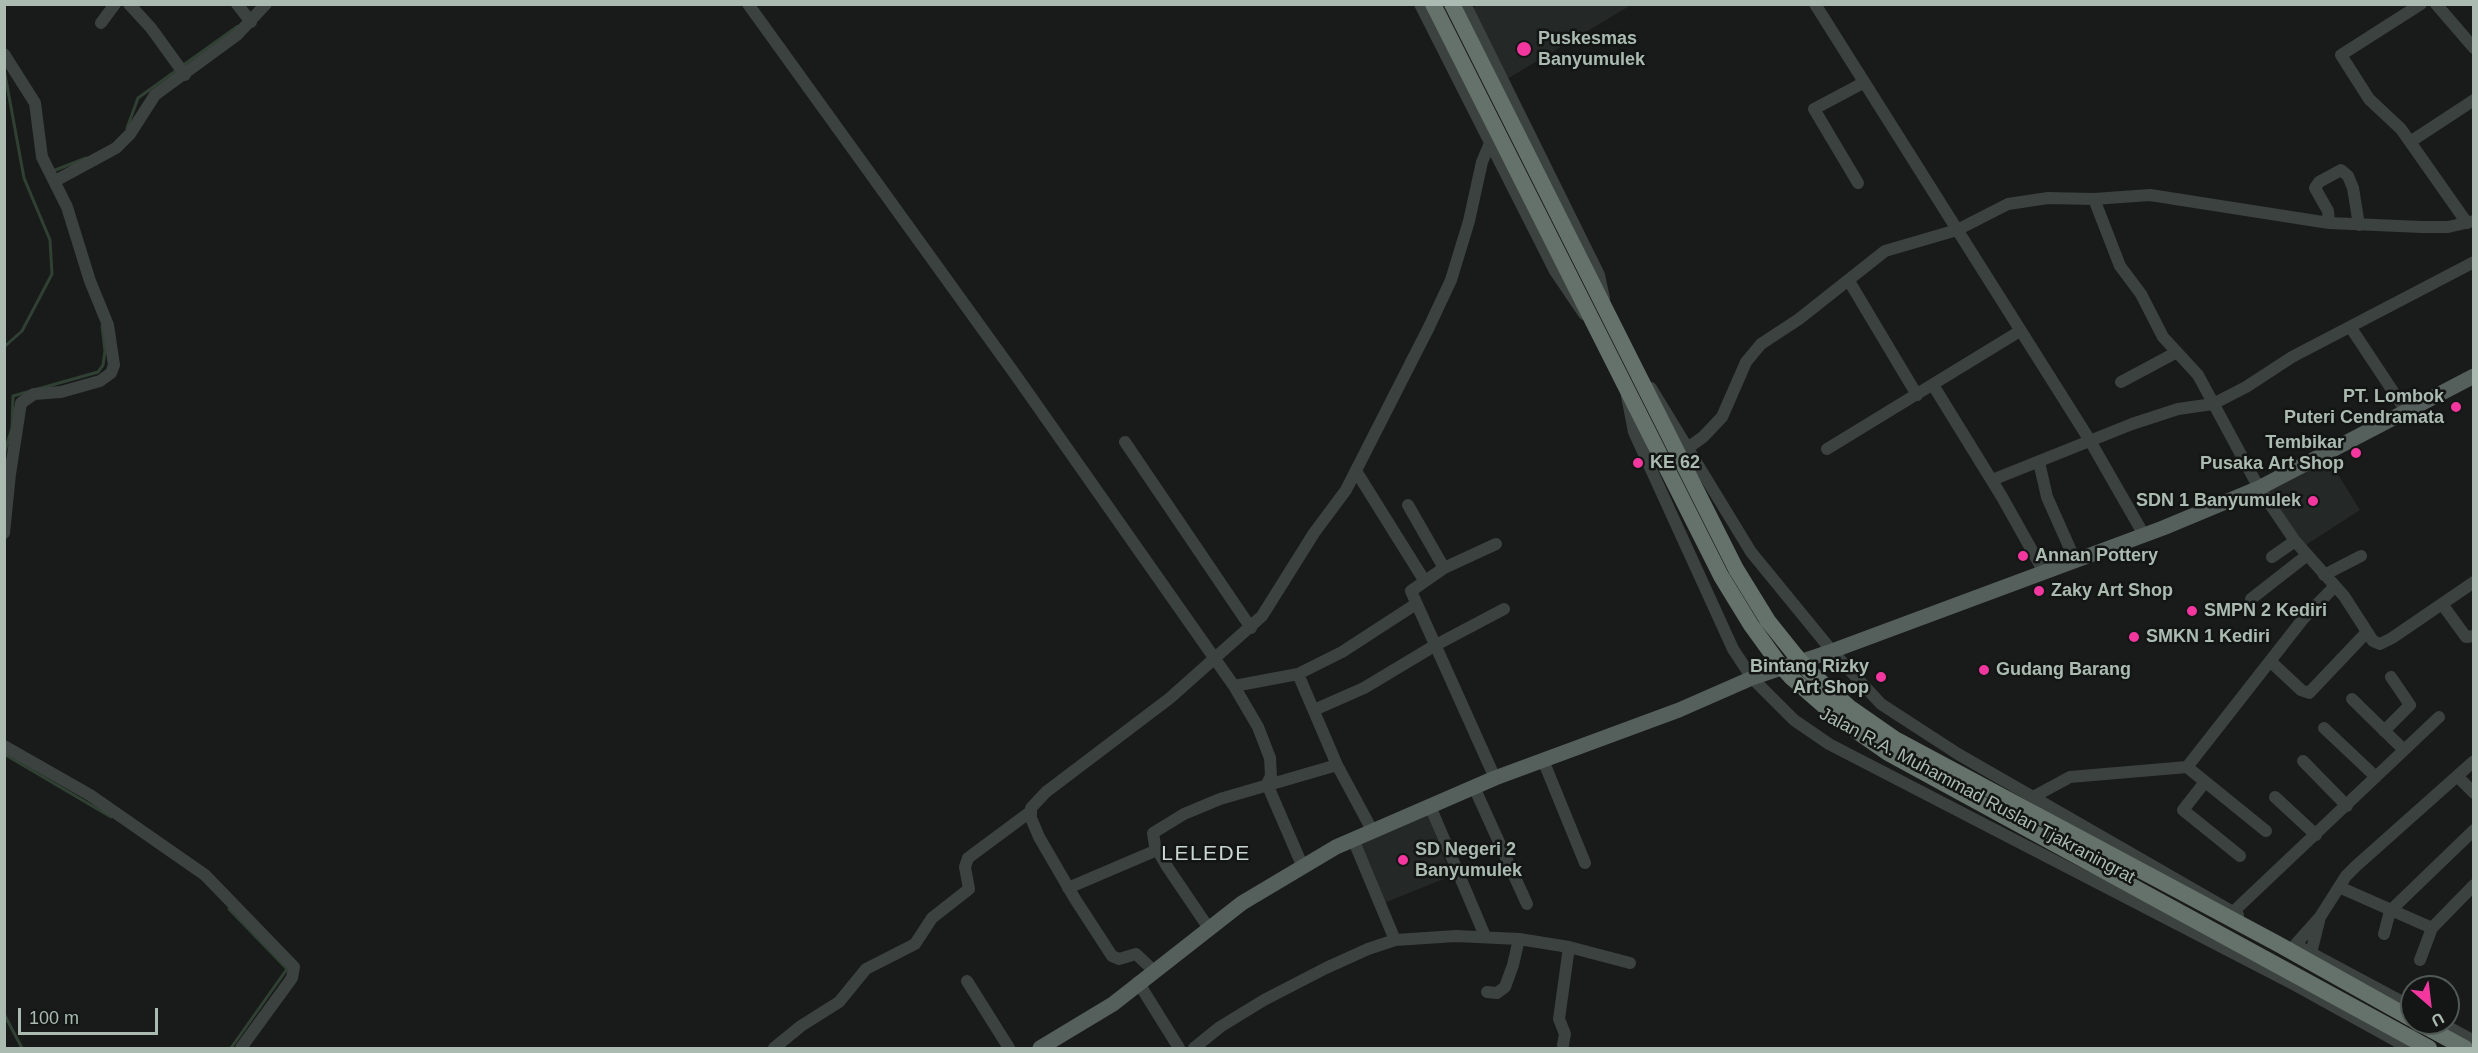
<!DOCTYPE html>
<html>
<head>
<meta charset="utf-8">
<style>
  body { margin:0 }
  #map { position:relative; width:2478px; height:1053px; overflow:hidden; background:#191b1a; font-family:Helvetica,sans-serif }
  canvas { display:block }
  .frame { position:absolute; inset:0; border:6px solid #abbbb2; pointer-events:none }
  .north { position:absolute; left:2400px; top:975px; width:60px; height:60px; box-sizing:border-box; background:#131615; border:2px solid #505854; border-radius:50%; rotate:152deg; font-size:16px; font-weight:700; line-height:24px; text-align:center; color:#abbbb2 }
  .north::after { content:''; display:block; margin:auto; width:21px; height:27px; background:#f4379f; clip-path:polygon(50% 0,100% 100%,50% 72%,0 100%) }
  .scale { position:absolute; left:18px; top:1008px; width:140px; height:27px; box-sizing:border-box; border:3px solid #abbbb2; border-top:0; padding-left:8px; font-size:18px; line-height:21px; white-space:nowrap; color:#abbbb2; -webkit-text-stroke:4px #131615; paint-order:stroke }
</style>
</head>
<body>
<div id="map">
<canvas width="2478" height="1053"></canvas>
<div class="frame"></div>
<div class="north">U</div>
<div class="scale">100 m</div>
</div>
<script>
const ctx = document.querySelector('canvas').getContext('2d');
ctx.lineJoin = 'round';
function fillPath(path, color) { ctx.fillStyle = color; ctx.fill(path, 'evenodd'); }
const toPath = rows => new Path2D(rows.map(r => 'M' + r).join(''));
function strokePath(path, color, width, dash) { ctx.strokeStyle = color; ctx.lineWidth = width; ctx.lineCap = dash ? 'butt' : 'round'; ctx.setLineDash(dash || []); ctx.stroke(path); }
function label(font, color, halo, rows, align = 'center') {
  ctx.font = font + ' Helvetica,sans-serif'; ctx.lineWidth = 5; ctx.setLineDash([]); ctx.textBaseline = 'middle'; ctx.strokeStyle = halo; ctx.fillStyle = color; for (const [text, x, y, turn = 0] of rows) {
    ctx.save(); ctx.translate(x, y); ctx.rotate((+turn || 0) * Math.PI / 180); ctx.textAlign = isNaN(turn) ? turn : align; if (halo) ctx.strokeText(text, 0, 0); ctx.fillText(text, 0, 0); ctx.restore();
  }
}
const built = toPath([
  [1479,4,1631,5,1507,79,1471,9],
  [2329,460,2360,510,2303,547,2265,492],
  [1428,815,1451,876,1379,905,1355,844]
]);
const stream = toPath([
  [182,66,238,26],
  [4,69,24,178,50,240,52,274,22,331,4,347],
  [127,128,138,98,177,70],
  [53,171,86,158],
  [4,454,12,428,13,396,98,372,103,365,105,351,102,326],
  [4,754,111,817],
  [229,909,287,969,231,1048],
  [4,1014,22,1048]
]);
const minor = toPath([
  [129,4,151,28,185,75],
  [237,4,251,22],
  [748,4,1017,377,1234,686,1258,727,1270,758,1271,776,1267,784],
  [1420,4,1555,271,1584,314],
  [1465,4,1599,275,1604,298],
  [1815,4,2089,439,2144,535],
  [2421,4,2341,55,2369,99,2401,129,2467,223],
  [2436,4,2474,48],
  [101,23,115,4],
  [4,54,35,103,42,157,67,207,90,281,108,325,114,365,111,373,100,381,61,392,34,394,21,403,10,474,4,533],
  [2410,142,2474,100],
  [55,181,116,148,130,134,155,95,237,35,266,4],
  [1858,183,1814,109,1863,83],
  [2094,199,2120,266,2141,294,2163,337,2198,375,2259,488,2295,541,2344,596,2373,641,2380,644,2392,638,2474,582],
  [2329,223,2328,211,2315,188,2319,182,2341,170,2348,176,2353,188,2359,225],
  [1849,281,1917,395],
  [2351,328,2406,411],
  [2121,382,2177,352],
  [1933,385,2002,497,2044,572],
  [1651,388,1751,552,1832,651,1881,704,1958,754,2238,915],
  [1627,396,1634,432,1733,649,1752,678,1794,720,1829,744,2295,985,2409,1048],
  [1125,442,1251,628],
  [1689,447,1703,437,1722,417,1746,362,1761,344,1799,319,1885,251,1957,230,2008,204,2048,198,2094,199,2150,195,2329,223,2422,227,2448,227,2474,221],
  [1827,449,2020,331],
  [2039,462,2047,497,2075,560],
  [1356,471,1424,580],
  [1992,480,2132,424,2178,409,2213,404,2246,387,2292,357,2474,262],
  [1408,505,1444,568],
  [2272,557,2295,541],
  [2324,575,2361,556],
  [2251,599,2306,556],
  [2442,604,2466,637,2474,636],
  [2270,661,2301,690,2309,693,2366,633],
  [1298,674,1337,765,1372,830],
  [1234,686,1298,674,1342,652,1416,604],
  [2352,699,2404,750],
  [1314,710,1364,688,1434,646,1504,609],
  [2324,728,2376,777],
  [2384,731,2410,705,2391,677],
  [4,746,90,795,205,875,294,967,292,978,241,1048],
  [1543,760,1585,863],
  [2303,761,2347,806],
  [2187,767,2266,831],
  [2457,776,2474,793],
  [1495,778,1411,591,1444,568,1496,544],
  [2205,782,2183,810,2240,856],
  [1267,784,1302,865],
  [1474,787,1527,904],
  [2033,797,2070,777,2187,767,2303,619,2335,586],
  [2275,797,2316,835],
  [1430,806,1485,936],
  [1353,839,1395,940],
  [2339,887,2432,928],
  [1068,888,1157,850],
  [2233,912,2439,717],
  [1208,927,1168,868,1155,846,1153,833,1184,814,1220,799,1337,765],
  [2384,934,2390,911,2474,830],
  [2295,945,2320,917,2346,876,2356,866,2474,761],
  [2296,945,2412,1007],
  [2311,953,2319,921],
  [2420,960,2432,928,2474,885],
  [1153,970,1136,954,1119,959,1112,956,1075,899,1039,837,1031,818,1031,808,1046,792,1170,698,1262,616,1314,533,1346,490,1429,327,1451,280,1469,221,1482,162,1490,143],
  [967,981,1009,1048],
  [1138,982,1179,1048],
  [1487,992,1497,993,1505,987,1513,965,1519,939],
  [2441,1023,2474,1041],
  [1563,1045,1565,1034,1559,1019,1569,947],
  [774,1048,801,1026,839,1002,866,969,915,944,932,918,969,889,965,867,968,858,1030,812],
  [1194,1048,1220,1027,1264,1000,1326,968,1368,949,1395,940,1456,936,1519,939,1569,947,1630,963]
]);
const major = toPath([
  [1040,1048,1113,1004,1242,903,1336,847,1495,778,1679,710,1752,678,1832,651,2163,528,2259,488,2474,376]
]);
const highway = toPath([
  [1433,4,1721,576,1751,625,1780,665],
  [1452,4,1736,569,1768,621,1796,656],
  [1809,671,1849,707,1895,739,2278,944,2412,1019],
  [1792,678,1839,719,1888,753,2429,1048],
  [2419,1023,2465,1048]
]);
const highwayBridge = toPath([
  [1796,656,1809,671],
  [1780,665,1792,678]
]);
const markers = [
  [1524,49,8,"#f4379f"],
  [2456,407,6,"#f4379f"],
  [2356,453,6,"#f4379f"],
  [1638,463,6,"#f4379f"],
  [2313,501,6,"#f4379f"],
  [2023,556,6,"#f4379f"],
  [2039,591,6,"#f4379f"],
  [2192,611,6,"#f4379f"],
  [2134,637,6,"#f4379f"],
  [1984,670,6,"#f4379f"],
  [1881,677,6,"#f4379f"],
  [1403,860,6,"#f4379f"]
];
const poiNames = [
  ["Puskesmas",1538,39],
  ["Banyumulek",1538,60],
  ["PT. Lombok",2444,397,"right"],
  ["Puteri Cendramata",2444,418,"right"],
  ["Tembikar",2344,443,"right"],
  ["Pusaka Art Shop",2344,464,"right"],
  ["KE 62",1650,463],
  ["SDN 1 Banyumulek",2301,501,"right"],
  ["Annan Pottery",2035,556],
  ["Zaky Art Shop",2051,591],
  ["SMPN 2 Kediri",2204,611],
  ["SMKN 1 Kediri",2146,637],
  ["Bintang Rizky",1869,667,"right"],
  ["Art Shop",1869,688,"right"],
  ["Gudang Barang",1996,670],
  ["SD Negeri 2",1415,850],
  ["Banyumulek",1415,871]
];
const streetNames = [
  ["Jalan R.A. Muhammad Ruslan Tjakraningrat",1977,796,28]
];
const quarterNames = [
  ["LELEDE",1206,854]
];
fillPath(built, '#242827');
strokePath(stream, '#304134', 3);
strokePath(minor, '#3b423f', 12);
strokePath(major, '#555f5b', 15);
strokePath(highway, '#65716b', 16);
strokePath(highwayBridge, '#65716b', 16);
for (const [x, y, r, color] of markers) { const dot = new Path2D(); dot.arc(x, y, r, 0, 2 * Math.PI); ctx.fillStyle = color; ctx.fill(dot); strokePath(dot, '#131615', 2); }
label('bold 18px', '#abbbb2', '#131615', poiNames, 'left');
label('18px', '#abbbb2', '#131615', streetNames);
ctx.letterSpacing = '1.5px';
label('21px', '#ccd6d1', '#131615', quarterNames);
ctx.letterSpacing = '0px';
</script>
</body>
</html>
